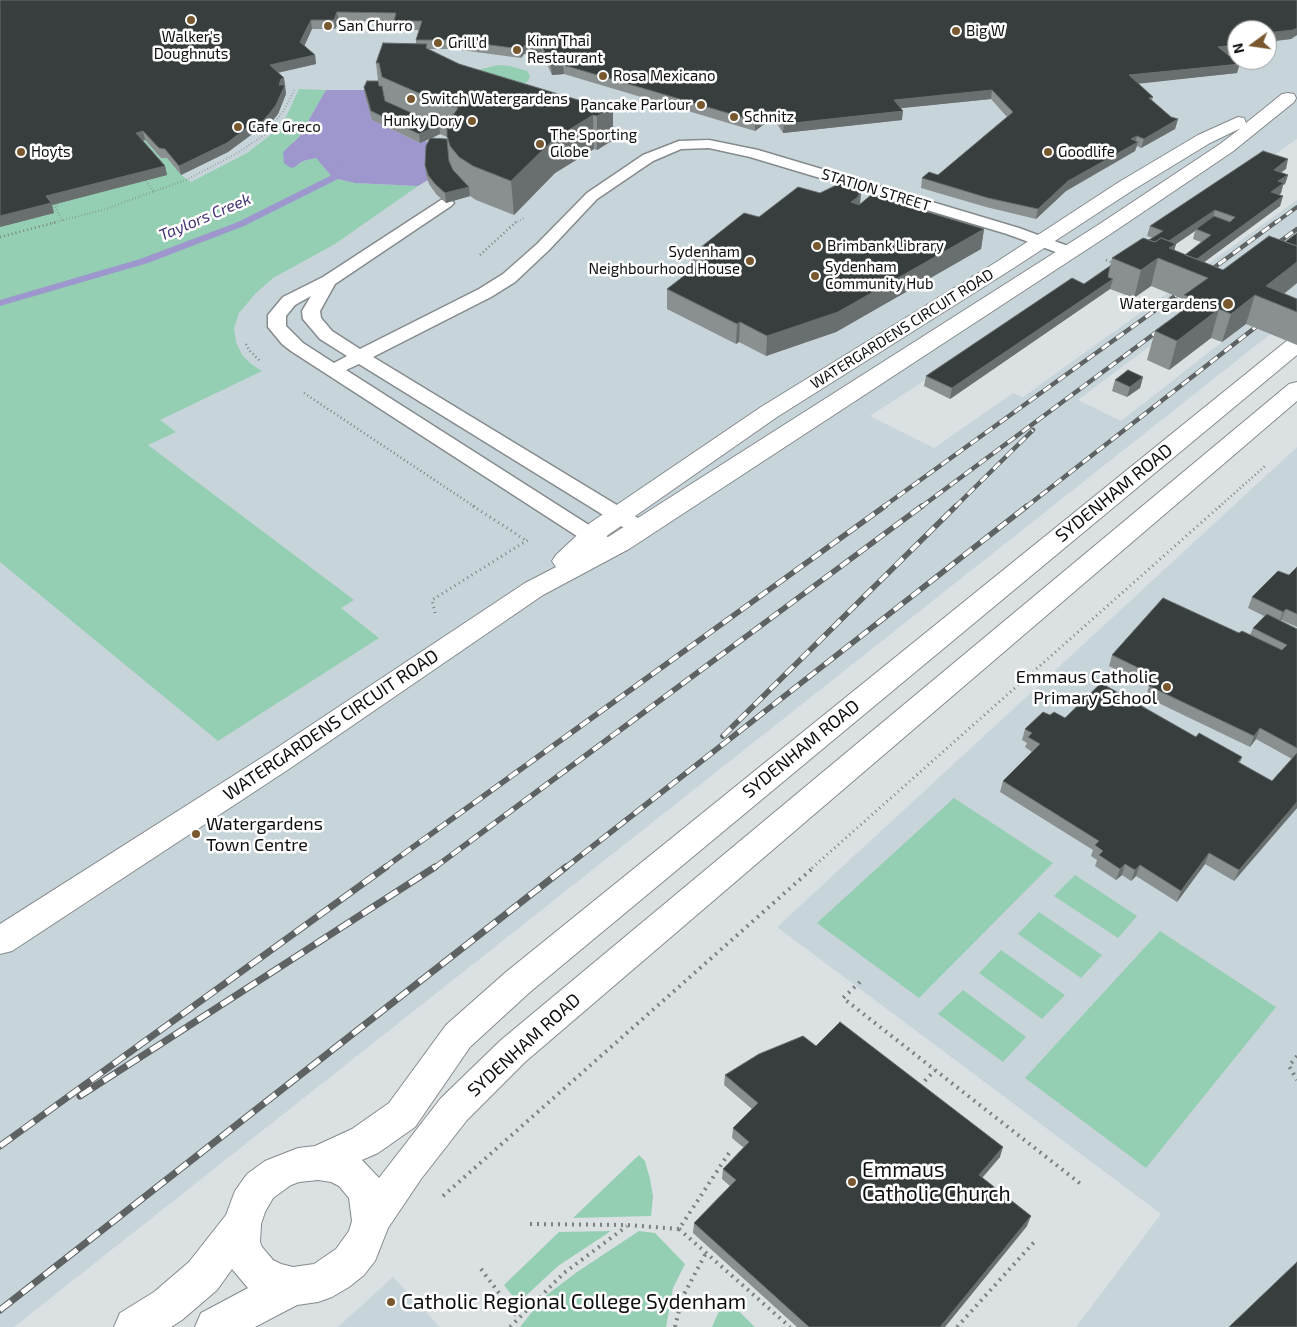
<!DOCTYPE html>
<html>
<head>
<meta charset="utf-8">
<style>
  body { margin:0 }
  #map { position:relative; width:1297px; height:1327px; overflow:hidden; background:#dbe1e3; font-family:"Exo 2",sans-serif }
  canvas { display:block }
  .north { position:absolute; left:1227px; top:20px; width:50px; height:50px; box-sizing:border-box; background:#fff; border:1px solid #9e9f9f; border-radius:50%; rotate:256deg; font-size:14px; font-weight:700; line-height:20px; text-align:center; color:#0c0e0f }
  .north::after { content:''; display:block; margin:auto; width:18px; height:22px; background:#79572f; clip-path:polygon(50% 0,100% 100%,50% 72%,0 100%) }
</style>
</head>
<body>
<div id="map">
<canvas width="1297" height="1327"></canvas>
<div class="north">N</div>
</div>
<script>
const ctx = document.querySelector('canvas').getContext('2d');
ctx.lineJoin = 'round';
function fillPath(path, color) { ctx.fillStyle = color; ctx.fill(path, 'evenodd'); }
const toPath = rows => new Path2D(rows.map(r => 'M' + r).join(''));
function strokePath(path, color, width, dash) { ctx.strokeStyle = color; ctx.lineWidth = width; ctx.lineCap = dash ? 'butt' : 'round'; ctx.setLineDash(dash || []); ctx.stroke(path); }
function label(font, color, halo, rows, align = 'center') {
  ctx.font = font + ' "Exo 2",sans-serif'; ctx.lineWidth = 5; ctx.setLineDash([]); ctx.textBaseline = 'middle'; ctx.strokeStyle = halo; ctx.fillStyle = color; for (const [text, x, y, turn = 0] of rows) {
    ctx.save(); ctx.translate(x, y); ctx.rotate((+turn || 0) * Math.PI / 180); ctx.textAlign = isNaN(turn) ? turn : align; if (halo) ctx.strokeText(text, 0, 0); ctx.fillText(text, 0, 0); ctx.restore();
  }
}
const built = toPath([
  [0,0,1297,0,1297,139,1079,290,930,377,870,416,934,448,1013,393,1023,397,1297,200,1297,236,1078,400,1121,421,1297,283,1297,313,14,1327,0,1327],
  [1237,30,1267,30,1267,60,1237,60],
  [1297,447,1297,1327,1076,1327,1161,1214,777,927],
  [393,1277,440,1327,337,1327,339,1326]
]);
const green = toPath([
  [498,65,510,66,527,71,530,76,528,81,522,85,478,70],
  [299,89,326,90,299,137,292,143,299,165,303,161,316,158,333,178,355,183,418,186,335,244,273,278,255,294,239,313,234,328,236,342,242,355,251,364,262,371,160,420,176,432,148,445,354,600,341,608,379,638,218,741,0,562,0,227,49,205,139,142,145,140,161,157,167,158,181,175,191,182,247,153,273,133,286,117],
  [954,798,1053,863,919,998,817,923],
  [1075,875,1137,916,1118,938,1054,896],
  [1039,912,1102,955,1081,978,1018,934],
  [1160,931,1276,1007,1146,1168,1025,1078],
  [1001,950,1065,995,1042,1019,979,973],
  [963,990,1026,1037,1003,1062,938,1014],
  [639,1155,645,1161,650,1179,653,1197,651,1216,573,1218],
  [611,1231,558,1266,518,1303,504,1285,559,1232],
  [639,1231,655,1233,685,1264,673,1288,666,1327,520,1327,544,1297,577,1272],
  [725,1298,755,1327,712,1327]
]);
const water = toPath([
  [326,90,368,90,372,120,420,143,424,140,433,145,428,180,418,186,355,183,333,178,316,158,303,161,293,168,289,167,284,163,283,152,299,137]
]);
const stream = toPath([
  [341,161,346,164,346,170,336,180,244,226,148,263,0,306,0,300,140,259,238,222,330,176,336,169,338,162,341,161]
]);
const pathFar3 = toPath([
  [146,181,154,192],
  [56,204,58,206,55,207,63,221],
  [52,223,103,210,188,179,236,154,264,135,283,112,295,89],
  [515,223,524,218]
]);
const pathFar2 = toPath([
  [0,237,57,222],
  [480,255,516,222],
  [246,344,249,350,261,362],
  [304,393,475,507],
  [1219,507,1265,466]
]);
const pathFar1 = toPath([
  [473,506,527,541],
  [435,613,432,600,531,538],
  [812,868,1220,506]
]);
const path = toPath([
  [860,982,843,998,1082,1185],
  [1297,1056,1289,1066,1297,1080],
  [920,1086,935,1070],
  [443,1196,814,867],
  [530,1224,628,1225,679,1229,729,1153],
  [679,1229,790,1327],
  [481,1269,517,1317],
  [510,1327,564,1273,627,1226],
  [675,1327,682,1298,706,1253],
  [957,1327,1036,1240]
]);
const lane = toPath([
  [709,140,758,150,1019,228,1076,249,1078,252,1076,255,1070,257,1064,255,1007,234,750,157,709,148,681,149,653,161,597,199,549,250,515,282,491,297,373,357,648,524,651,529,648,534,641,535,634,534,359,364,346,370,614,541,617,546,614,551,607,553,600,551,291,351,282,344,268,327,268,315,283,297,323,277,441,200,451,200,454,203,451,206,335,284,320,311,321,318,332,331,360,349,479,289,503,274,537,244,587,193,643,155,679,141,709,140],
  [311,296,302,311,303,319,320,339,347,356,334,363,303,343,286,326,286,316,295,305,311,296]
]);
const street = toPath([
  [1288,93,1294,94,1296,98,1294,102,1232,152,1112,233,629,549,543,595,289,769,12,951,0,954,0,924,269,753,525,583,556,567,552,561,556,555,590,523,761,407,998,261,1119,182,1198,135,1238,117,1244,118,1246,123,1282,94,1288,93],
  [1241,128,1220,144,1098,225,597,544,608,535,777,417,1012,269,1133,190,1210,143,1241,128]
]);
const secondary = toPath([
  [1297,338,1297,355,530,992,470,1047,415,1127,378,1153,362,1160,379,1178,441,1098,501,1040,1289,384,1297,382,1297,401,525,1062,467,1120,421,1179,388,1228,375,1261,364,1275,349,1287,332,1297,318,1302,297,1305,255,1327,195,1327,201,1313,248,1288,232,1269,217,1290,182,1320,171,1327,114,1327,120,1313,154,1292,189,1262,226,1215,235,1191,247,1174,265,1161,298,1148,315,1146,352,1129,389,1103,446,1025,506,972,1289,339,1297,338],
  [318,1180,331,1182,339,1186,349,1198,352,1221,349,1231,336,1249,314,1264,293,1267,281,1264,273,1260,262,1247,260,1242,261,1224,265,1212,273,1198,291,1185,299,1182,318,1180]
]);
const railFar3 = toPath([
  [1275,223,1297,207]
]);
const railFar2 = toPath([
  [1271,248,1297,229],
  [1204,275,1276,222],
  [883,507,1186,288],
  [921,507,1166,325],
  [955,507,1033,430],
  [1026,507,1266,319]
]);
const railFar1 = toPath([
  [723,736,956,506],
  [384,868,885,506],
  [434,868,922,506],
  [565,868,1027,506]
]);
const rail = toPath([
  [80,1096,435,867],
  [0,1146,386,867],
  [0,1310,566,867]
]);
const pathBridge = toPath([
  [1106,260,1113,263]
]);
const wall = toPath([
  [0,0,1297,0,1297,35,1291,39,1277,41,1274,50,1267,50,1267,30,1237,30,1237,53,1227,54,1237,73,1138,83,1153,97,1152,100,1171,117,1178,119,1175,129,1141,148,1137,146,1135,151,1066,191,1036,219,986,207,921,188,922,178,938,175,1007,117,991,99,901,108,902,120,783,133,775,121,767,122,755,131,564,74,552,75,542,53,524,54,521,58,453,49,428,49,459,64,578,100,588,102,613,140,597,150,594,149,555,173,514,215,476,200,470,196,446,203,436,194,429,184,426,175,425,165,430,139,420,143,372,120,365,96,364,87,378,81,376,63,416,44,416,40,419,30,395,30,394,22,339,21,335,29,312,29,304,46,315,55,316,64,278,73,284,78,286,94,278,114,270,124,262,133,255,132,228,152,181,175,167,158,161,158,145,140,143,141,165,166,167,175,52,205,54,213,0,227],
  [440,134,447,137,447,139,432,138],
  [1286,169,1281,172,1288,175,1285,184,1283,185,1281,193,1278,195,1283,196,1280,206,1204,262,1223,270,1285,242,1297,233,1297,283,1284,294,1297,299,1297,345,1246,324,1222,342,1211,338,1169,370,1147,360,1155,331,1179,313,1183,299,1151,286,1134,298,1110,289,950,399,924,386,926,376,1084,284,1110,266,1112,258,1153,238,1147,236,1150,226],
  [1195,231,1193,239,1201,242,1185,255,1174,250,1176,244],
  [860,204,984,229,981,249,836,332,766,356,739,342,736,344,667,309,667,289,691,270,691,255,759,217],
  [1143,377,1140,388,1127,397,1112,391,1115,380],
  [1297,567,1297,627,1281,620,1281,621,1297,629,1297,808,1234,881,1205,864,1177,902,1136,876,1131,881,1122,875,1116,880,1095,866,1097,860,1091,856,1093,850,1000,792,1003,781,1032,752,1025,747,1027,743,1022,740,1025,729,1050,715,1196,737,1242,757,1240,763,1272,781,1292,759,1256,739,1250,747,1146,697,1149,686,1109,666,1112,655,1239,633,1250,635,1253,628,1264,616,1248,608,1252,597,1289,575],
  [816,1046,1000,1157,982,1178,1027,1226,945,1327,797,1327,693,1233,694,1223,730,1186,722,1179,723,1169,744,1148,732,1138,733,1128,752,1109,724,1085,725,1075]
]);
const shadedWall = toPath([
  [337,12,339,21,335,29,334,20],
  [311,20,312,29,302,51,300,42],
  [1297,28,1297,35,1291,39,1270,41,1277,41,1274,50,1267,50,1267,33],
  [541,44,542,53,524,54,521,58,521,49,524,46],
  [1237,45,1237,53,1215,55,1218,47],
  [315,55,316,64,271,74,270,65],
  [1240,64,1237,73,1127,85,1129,75],
  [563,65,564,74,552,75,551,66],
  [284,78,286,94,278,114,270,124,262,133,260,124,281,79],
  [992,90,991,99,893,109,894,100],
  [613,107,613,140,597,150,597,116],
  [903,111,902,120,783,133,784,124],
  [776,112,775,121,767,122,755,131,755,121,768,113],
  [593,115,594,149,555,173,514,215,511,181,554,139],
  [1178,119,1175,129,1141,148,1144,139],
  [253,123,255,132,228,152,181,175,179,166],
  [439,125,440,134,420,143,419,134],
  [143,131,145,140,139,142,136,133],
  [1137,136,1135,143,1138,142,1135,151,1066,191,1036,219,1038,209,1068,181],
  [1288,159,1286,169,1271,179,1274,170],
  [165,166,167,175,52,205,54,213,0,227,0,216,46,196],
  [1288,175,1285,184,1283,185,1281,193,1268,202,1271,192,1278,181],
  [862,185,860,204,856,216,851,202],
  [469,187,470,196,446,203,445,193],
  [1283,196,1280,206,1191,272,1193,262],
  [1215,210,1212,220,1196,229,1195,231,1176,244,1171,263,1169,249,1144,258],
  [984,229,981,249,836,332,766,356,767,336],
  [1158,258,1151,286,1134,298,1141,270],
  [1297,262,1297,283,1273,302,1266,286],
  [1113,279,1110,289,950,399,952,388],
  [1255,295,1246,324,1222,342,1231,314],
  [1219,309,1211,338,1169,370,1177,341],
  [740,322,739,342,736,344,737,324],
  [1143,377,1140,388,1127,397,1130,387],
  [1286,609,1281,620,1279,623,1283,612],
  [1260,728,1256,739,1250,747,1254,736],
  [1297,802,1297,808,1234,881,1239,870],
  [1209,853,1205,864,1177,902,1181,891],
  [1125,864,1122,875,1116,880,1120,869],
  [1140,865,1136,876,1131,881,1135,870],
  [1003,1147,1000,1157,976,1185,979,1175],
  [1031,1216,1027,1226,945,1327,940,1327]
]);
const building = toPath([
  [0,0,1297,0,1297,28,1293,30,1267,33,1267,30,1237,30,1237,45,1218,47,1240,64,1129,75,1153,97,1149,98,1171,117,1178,119,1144,139,1137,136,1131,139,1138,142,1068,181,1038,209,988,198,922,178,929,172,938,175,1013,112,992,90,894,100,903,111,784,124,776,112,768,113,755,121,563,65,551,66,541,44,524,46,521,49,452,40,416,40,422,21,394,21,396,13,337,12,334,20,311,20,300,42,315,55,270,65,284,78,281,79,279,85,285,85,276,105,269,114,260,124,253,123,227,143,179,166,165,149,159,148,143,131,136,133,165,166,46,196,51,203,0,216,0,0],
  [1267,33,1277,41,1267,42,1267,33],
  [383,43,427,44,426,48,459,64,578,100,588,102,591,100,613,107,597,116,593,115,554,139,511,181,473,166,459,157,450,146,447,136,447,127,451,118,458,108,437,101,382,77,379,63,376,63,383,43],
  [367,81,378,81,379,86,382,86,385,101,439,125,419,134,371,111,364,87,367,81],
  [430,138,447,139,449,161,453,170,469,187,445,193,435,184,428,175,425,165,426,146,430,138],
  [1263,151,1288,159,1274,170,1288,175,1278,181,1284,183,1271,192,1283,196,1197,259,1185,255,1211,235,1196,229,1214,216,1230,222,1235,217,1215,210,1169,241,1161,238,1155,242,1149,240,1163,231,1150,226,1263,151],
  [847,180,862,185,858,197,851,202,859,205,871,195,984,229,838,312,767,336,740,322,737,324,667,289,706,259,691,255,744,213,759,217,798,187,820,193,847,180],
  [1297,233,1297,246,1285,242,1297,233],
  [1269,236,1297,246,1297,262,1266,286,1297,299,1297,312,1255,295,1231,314,1219,309,1177,341,1155,331,1197,300,1184,295,1208,278,1158,258,1141,270,1112,258,1143,238,1155,242,1161,238,1176,244,1169,248,1223,270,1269,236],
  [1110,266,1108,277,1113,279,952,388,926,376,1072,278,1084,284,1110,266],
  [1128,370,1143,377,1130,387,1115,380,1128,370],
  [1297,567,1297,614,1286,609,1283,612,1252,597,1278,571,1289,575,1297,567],
  [1163,598,1239,633,1242,631,1282,650,1287,645,1253,628,1267,614,1297,629,1297,748,1260,728,1254,736,1149,686,1157,677,1112,655,1163,598],
  [1101,683,1196,737,1199,733,1242,757,1238,762,1272,781,1297,753,1297,802,1239,870,1209,853,1181,891,1140,865,1135,870,1125,864,1120,869,1099,855,1103,851,1095,845,1099,841,1003,781,1040,744,1028,737,1032,733,1025,729,1043,712,1050,715,1054,712,1065,718,1101,683],
  [840,1022,1003,1147,979,1175,1031,1216,940,1327,809,1327,694,1223,736,1180,723,1169,749,1142,733,1128,758,1103,725,1075,759,1054,803,1036,816,1046,840,1022],
  [1297,1262,1297,1327,1229,1327,1297,1262]
]);
const markers = [
  [191,20,5,"#79572f"],
  [328,26,5,"#79572f"],
  [956,31,5,"#79572f"],
  [438,43,5,"#79572f"],
  [517,50,5,"#79572f"],
  [603,76,5,"#79572f"],
  [411,99,5,"#79572f"],
  [701,105,5,"#79572f"],
  [734,117,5,"#79572f"],
  [472,121,5,"#79572f"],
  [238,127,5,"#79572f"],
  [540,144,5,"#79572f"],
  [21,152,5,"#79572f"],
  [1048,152,5,"#79572f"],
  [817,246,5,"#79572f"],
  [750,261,5,"#79572f"],
  [815,276,5,"#79572f"],
  [1228,304,6,"#79572f"],
  [1167,687,5,"#79572f"],
  [196,834,5,"#79572f"],
  [852,1182,5,"#79572f"],
  [391,1302,5,"#79572f"]
];
const farPoinames = [
  ["San Churro",338,26],
  ["Big W",966,31],
  ["Walker's",191,37,"center"],
  ["Doughnuts",191,54,"center"],
  ["Kinn Thai",527,41],
  ["Restaurant",527,58],
  ["Grill'd",448,43],
  ["Rosa Mexicano",613,76],
  ["Switch Watergardens",421,99],
  ["Pancake Parlour",691,105,"right"],
  ["Schnitz",744,117],
  ["Hunky Dory",462,121,"right"],
  ["Cafe Greco",248,127],
  ["The Sporting",550,135],
  ["Globe",550,152],
  ["Hoyts",31,152],
  ["Goodlife",1058,152],
  ["Brimbank Library",827,246],
  ["Sydenham",740,252,"right"],
  ["Neighbourhood House",740,269,"right"],
  ["Sydenham",825,267],
  ["Community Hub",825,284],
  ["Watergardens",1217,304,"right"]
];
const farStreetnames = [
  ["STATION STREET",876,190,17],
  ["WATERGARDENS CIRCUIT ROAD",902,329,-32]
];
const farWaternames = [
  ["Taylors Creek",205,217,-23]
];
const streetNames = [
  ["SYDENHAM ROAD",1114,493,-39],
  ["WATERGARDENS CIRCUIT ROAD",331,725,-34],
  ["SYDENHAM ROAD",801,749,-39],
  ["SYDENHAM ROAD",524,1045,-42]
];
const poiNames = [
  ["Emmaus Catholic",1157,677],
  ["Primary School",1157,698],
  ["Watergardens",206,824,"left"],
  ["Town Centre",206,845,"left"]
];
const nearPoinames = [
  ["Emmaus",862,1170],
  ["Catholic Church",862,1194],
  ["Catholic Regional College Sydenham",401,1302]
];
fillPath(built, '#c7d5db');
fillPath(green, '#94ceb3');
fillPath(water, '#9e97cd');
fillPath(stream, '#9e97cd');
strokePath(lane, '#858a8d', 3);
strokePath(street, '#858a8d', 2);
strokePath(secondary, '#858a8d', 2);
strokePath(pathFar3, '#7c8082', 2, [0.5, 2.5]);
strokePath(pathFar2, '#7c8082', 2.5, [1, 3]);
strokePath(pathFar1, '#7c8082', 3, [1, 4]);
strokePath(path, '#7c8082', 4, [2, 5]);
fillPath(lane, '#fff');
fillPath(street, '#fff');
fillPath(secondary, '#fff');
strokePath(railFar3, '#5e6263', 4);
strokePath(railFar2, '#5e6263', 4.5);
strokePath(railFar1, '#5e6263', 5.5);
strokePath(rail, '#5e6263', 7);
strokePath(railFar3, '#fff', 2.5, [7]);
strokePath(railFar2, '#fff', 3, [9]);
strokePath(railFar1, '#fff', 4, [11]);
strokePath(rail, '#fff', 5, [14]);
strokePath(pathBridge, '#7c8082', 2.5, [1, 3]);
fillPath(wall, '#8a8f90');
fillPath(shadedWall, '#696e6f');
fillPath(building, '#383d3d');
strokePath(building, '#696e6f', 1);
for (const [x, y, r, color] of markers) { const dot = new Path2D(); dot.arc(x, y, r, 0, 2 * Math.PI); ctx.fillStyle = color; ctx.fill(dot); strokePath(dot, '#fff', 2); }
label('15px', '#0c0e0f', '#fff', farPoinames, 'left');
label('15px', '#0c0e0f', '#fff', farStreetnames);
label('italic 16px', '#423375', '#fff', farWaternames);
label('18px', '#0c0e0f', '#fff', streetNames);
label('18px', '#0c0e0f', '#fff', poiNames, 'right');
label('21px', '#0c0e0f', '#fff', nearPoinames, 'left');
</script>
</body>
</html>
